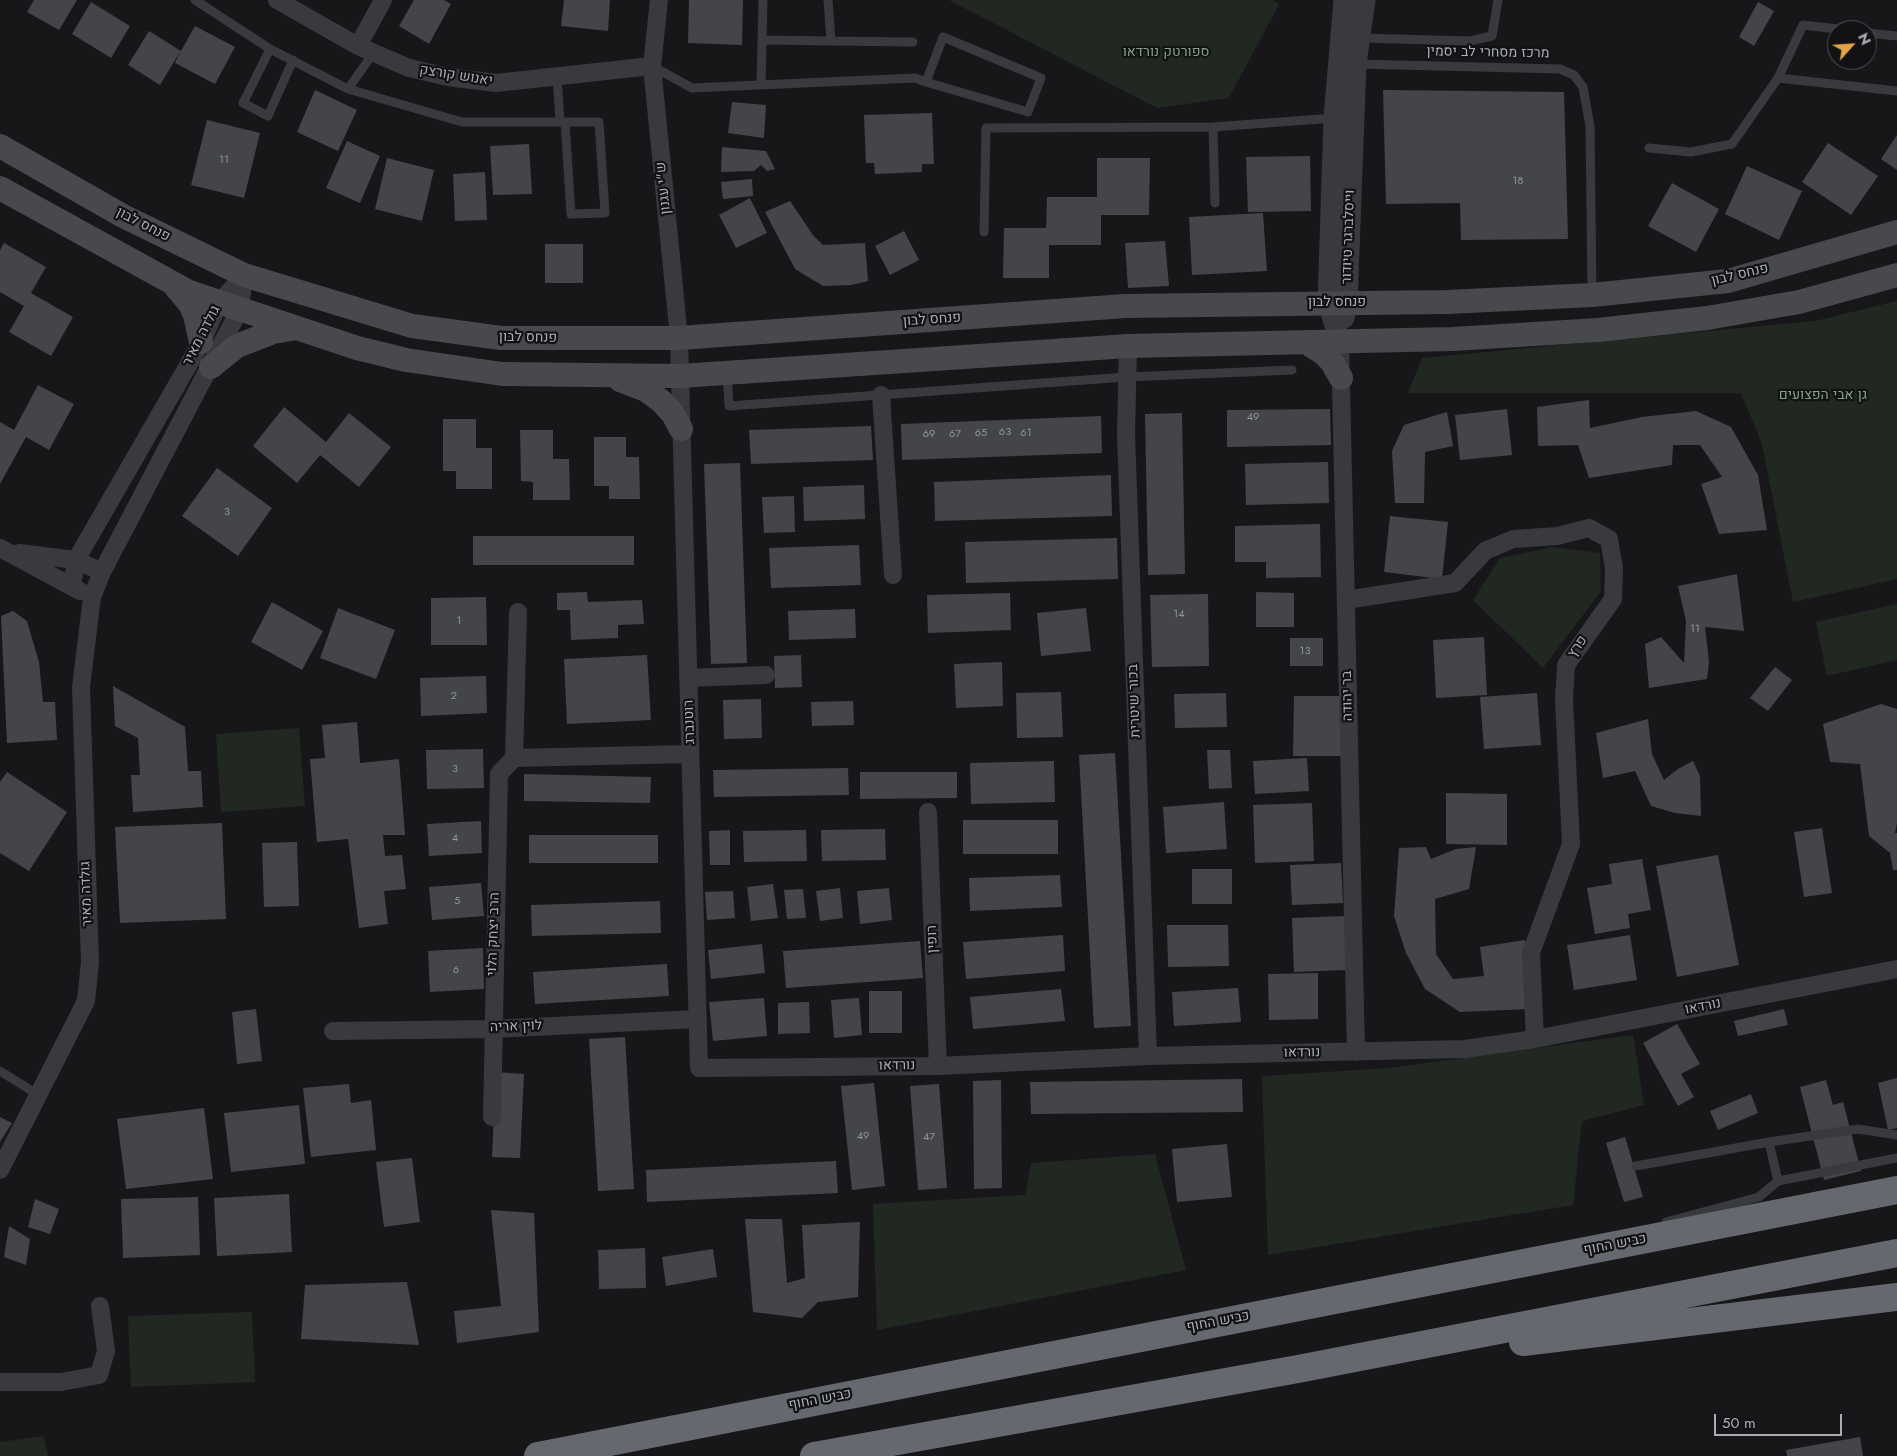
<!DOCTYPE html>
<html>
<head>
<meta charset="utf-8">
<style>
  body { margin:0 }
  #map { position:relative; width:1897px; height:1456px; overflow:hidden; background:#171719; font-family:Jost,sans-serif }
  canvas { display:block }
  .north { position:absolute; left:1827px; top:20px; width:50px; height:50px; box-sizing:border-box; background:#121214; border:1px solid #4f5155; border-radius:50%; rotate:64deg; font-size:14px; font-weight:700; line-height:20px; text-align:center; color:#aaafb7 }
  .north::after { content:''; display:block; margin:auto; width:18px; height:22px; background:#e1a447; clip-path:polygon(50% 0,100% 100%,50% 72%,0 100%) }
  .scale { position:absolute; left:1714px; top:1414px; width:128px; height:22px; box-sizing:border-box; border:2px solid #aaafb7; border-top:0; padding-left:6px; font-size:15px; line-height:18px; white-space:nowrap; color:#aaafb7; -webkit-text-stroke:4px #121214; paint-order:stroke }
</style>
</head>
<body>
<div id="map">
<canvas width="1897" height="1456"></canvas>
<div class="north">N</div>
<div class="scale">50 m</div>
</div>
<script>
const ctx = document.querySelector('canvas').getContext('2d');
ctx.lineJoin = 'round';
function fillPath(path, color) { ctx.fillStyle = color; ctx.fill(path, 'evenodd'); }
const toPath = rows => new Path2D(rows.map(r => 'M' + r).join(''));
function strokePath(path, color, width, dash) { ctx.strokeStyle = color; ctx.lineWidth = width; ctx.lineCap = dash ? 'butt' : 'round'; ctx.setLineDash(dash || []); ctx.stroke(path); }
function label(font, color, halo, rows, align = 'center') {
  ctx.font = font + ' Jost,Heebo,sans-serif'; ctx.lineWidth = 4.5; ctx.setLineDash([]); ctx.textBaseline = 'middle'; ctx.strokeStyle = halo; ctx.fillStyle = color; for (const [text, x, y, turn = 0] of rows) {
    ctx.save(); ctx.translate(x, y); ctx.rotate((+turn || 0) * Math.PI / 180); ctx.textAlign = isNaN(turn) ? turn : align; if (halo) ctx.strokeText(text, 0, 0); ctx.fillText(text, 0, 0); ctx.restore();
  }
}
const green = toPath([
  [949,0,1272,0,1279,4,1229,98,1157,108],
  [1897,301,1897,579,1793,602,1762,444,1741,393,1408,393,1422,358,1815,321],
  [1553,547,1600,553,1601,591,1543,668,1473,600,1500,558],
  [1897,604,1897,660,1827,676,1816,622],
  [299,728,305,806,221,812,216,734],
  [1633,1035,1644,1105,1582,1121,1573,1205,1268,1255,1262,1076,1389,1068],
  [1155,1154,1186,1270,877,1330,873,1204,1025,1195,1031,1163],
  [252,1312,255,1382,131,1387,128,1316],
  [44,1436,48,1456,0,1456,0,1442]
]);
const building = toPath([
  [34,0,77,0,59,30,27,12],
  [414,0,444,0,451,4,429,44,399,26],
  [564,0,610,0,608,31,561,26],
  [689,0,743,0,742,45,688,43],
  [91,2,130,26,111,58,72,34],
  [1758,2,1774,11,1754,46,1739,37],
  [195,26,235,47,215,84,175,63,180,52,160,85,128,65,149,31,181,51],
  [315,90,357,110,338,151,297,132],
  [1383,90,1564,92,1568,239,1461,240,1460,203,1386,204],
  [732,102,766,105,764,138,728,133],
  [932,113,934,164,922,164,922,172,875,174,874,163,866,163,864,115],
  [207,120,260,133,244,198,191,185],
  [1897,135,1897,170,1881,159],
  [347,141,380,156,360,203,326,188],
  [1828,143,1878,176,1851,215,1802,182],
  [529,144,532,194,493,195,490,146],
  [722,147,766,151,775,169,767,171,761,165,754,171,721,172],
  [1310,156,1311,211,1248,212,1246,157],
  [387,158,434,170,422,221,375,209],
  [1097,158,1150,158,1149,215,1101,215,1101,245,1049,245,1049,278,1003,278,1004,228,1046,228,1047,197,1097,197],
  [1747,166,1802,191,1779,240,1725,214],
  [485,172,487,220,455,221,453,174],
  [752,179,753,196,723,199,721,182],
  [1672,183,1719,209,1696,252,1648,226],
  [750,198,767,233,736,248,719,215],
  [790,201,813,235,823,245,865,243,868,281,851,285,823,286,795,269,765,212],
  [1263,213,1267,271,1192,275,1189,217],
  [904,231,919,260,890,275,875,246],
  [1165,241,1169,286,1128,288,1125,243],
  [4,243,46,267,31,293,73,317,51,356,9,332,24,306,0,292,0,250],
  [545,244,583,244,583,283,545,283],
  [38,385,74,404,49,450,26,437,0,484,0,422,14,430],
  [1589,400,1590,428,1642,417,1696,411,1731,427,1758,475,1767,530,1719,534,1701,484,1722,477,1700,445,1673,445,1672,465,1589,478,1578,445,1538,446,1537,407],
  [284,407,326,442,349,413,391,447,359,487,320,455,297,483,253,446],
  [1330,409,1331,445,1227,447,1227,410],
  [1507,409,1512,455,1460,460,1455,415],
  [1447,412,1453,446,1425,452,1424,503,1395,503,1392,451,1404,425],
  [1182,413,1185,574,1148,575,1145,414],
  [1101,416,1102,453,902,460,901,424],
  [443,419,476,419,476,448,492,448,492,489,456,489,456,471,443,471],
  [871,426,873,460,751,464,749,430],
  [520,430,553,430,553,459,569,459,570,500,533,500,533,482,521,481],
  [594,437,626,437,626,457,639,457,640,499,609,499,609,486,594,486],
  [1328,462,1329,503,1246,505,1245,464],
  [740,463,747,663,711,664,704,464],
  [217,468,272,508,238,556,182,516],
  [1111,475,1112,516,935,521,934,482],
  [864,485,865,519,804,521,803,487],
  [794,496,795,532,764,533,762,497],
  [1390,516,1448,522,1442,579,1384,572],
  [1320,524,1321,577,1266,578,1266,562,1235,562,1235,526],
  [473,536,634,536,634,565,473,565],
  [1117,538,1118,579,966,583,965,542],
  [859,545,861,585,771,588,769,548],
  [1737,574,1744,631,1705,627,1709,662,1707,679,1649,688,1645,644,1661,637,1684,663,1686,621,1678,586],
  [587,592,588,602,642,600,644,624,618,625,618,638,571,640,570,610,557,610,557,593],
  [1256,592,1294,593,1294,627,1256,627],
  [1010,593,1011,630,928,633,927,595],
  [1208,594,1209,666,1152,667,1150,595],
  [486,597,487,645,431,645,431,598],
  [272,602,323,631,302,670,251,642],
  [338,608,395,630,376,679,320,658],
  [1086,608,1091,651,1041,656,1037,613],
  [855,609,856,638,789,640,788,611],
  [13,611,27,621,39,662,43,702,55,702,57,740,7,743,1,616],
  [1484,637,1487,695,1436,698,1433,640],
  [1290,638,1323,638,1323,666,1290,666],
  [647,655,651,720,567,724,564,659],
  [801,655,802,687,775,688,774,656],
  [1002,662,1003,706,956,708,954,664],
  [1775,667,1792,680,1768,711,1750,698],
  [486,676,487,713,421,716,420,678],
  [113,686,185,727,188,771,201,771,203,807,133,812,131,775,140,775,138,738,115,726],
  [1061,692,1063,737,1017,738,1016,693],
  [1226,693,1227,727,1175,728,1174,694],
  [1537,693,1541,745,1484,749,1480,697],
  [1294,696,1342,696,1341,756,1293,756],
  [761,699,762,738,724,739,723,700],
  [853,701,854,725,812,726,811,702],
  [1881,704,1897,709,1897,823,1895,833,1897,833,1897,870,1893,870,1890,853,1869,836,1860,764,1830,762,1823,724],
  [1648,719,1652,754,1664,780,1678,769,1693,761,1700,776,1701,816,1675,813,1651,806,1635,771,1603,778,1596,733],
  [357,722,360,763,399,759,405,835,383,835,385,856,402,855,406,889,384,891,388,924,359,928,348,839,317,842,310,759,325,758,322,725],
  [483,749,484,788,427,789,426,750],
  [1207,750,1230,750,1232,788,1209,789],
  [1115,753,1131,1026,1094,1028,1079,755],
  [1307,758,1309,791,1255,794,1253,761],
  [1054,761,1055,802,971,804,970,763],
  [848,768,849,795,714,797,713,770],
  [7,772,67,812,29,871,0,853,0,782],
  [860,772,957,772,957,798,860,799],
  [524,774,651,777,650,803,524,801],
  [1446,793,1507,794,1507,845,1446,844],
  [1224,802,1227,849,1166,853,1163,807],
  [1312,803,1314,861,1255,863,1253,805],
  [963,820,1058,820,1058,854,963,854],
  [481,821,482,853,429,856,427,824],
  [222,823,226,919,120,923,115,827],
  [1822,828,1832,893,1804,897,1794,832],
  [885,829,886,860,822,861,821,830],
  [730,830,730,865,710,865,709,831],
  [806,830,807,861,744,862,743,831],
  [529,835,658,835,658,863,529,863],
  [297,842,299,906,264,907,262,843],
  [1426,847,1431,859,1456,849,1476,847,1469,889,1435,899,1436,954,1453,979,1484,976,1480,947,1525,940,1528,1009,1460,1012,1425,989,1406,953,1394,916,1399,848],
  [1718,855,1739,965,1677,977,1656,866],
  [1642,859,1651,910,1628,914,1630,928,1595,934,1587,888,1612,884,1609,864],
  [1341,863,1343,903,1292,905,1290,865],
  [1192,869,1232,869,1232,904,1192,904],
  [1060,875,1062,907,970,911,969,878],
  [481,883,484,916,432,920,429,887],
  [773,884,778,918,751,921,747,887],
  [840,888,843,918,820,921,816,891],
  [889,888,892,920,860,924,857,891],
  [803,889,806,918,787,919,784,890],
  [733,891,735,918,707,920,705,892],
  [660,901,661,933,532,936,531,905],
  [1345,916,1346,970,1294,972,1292,918],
  [1167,925,1228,925,1229,966,1168,967],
  [1063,935,1065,971,966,979,963,942],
  [1630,935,1637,980,1574,990,1567,945],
  [920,941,923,978,786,988,783,951],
  [762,944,765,973,711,979,708,950],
  [483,948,484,989,430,992,428,951],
  [667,964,669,996,535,1004,533,972],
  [1318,973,1318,1019,1269,1020,1268,974],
  [1238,988,1241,1022,1174,1026,1172,992],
  [1061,989,1065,1021,973,1029,970,997],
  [869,991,902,991,902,1033,869,1033],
  [764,998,767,1036,713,1041,709,1002],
  [859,998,862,1035,834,1038,831,1000],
  [809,1002,810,1033,778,1034,778,1003],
  [256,1009,262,1061,237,1064,232,1012],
  [1784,1009,1788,1025,1738,1036,1734,1021],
  [1677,1024,1700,1064,1681,1074,1694,1097,1678,1106,1643,1043],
  [625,1037,634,1189,598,1191,589,1039],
  [496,1072,524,1074,520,1158,492,1157],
  [1897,1078,1897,1128,1888,1130,1878,1083],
  [1242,1079,1243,1112,1031,1114,1030,1082],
  [1001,1080,1002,1188,974,1189,973,1081],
  [1826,1080,1833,1105,1843,1102,1861,1171,1824,1180,1800,1087],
  [874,1083,885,1186,852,1190,841,1086],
  [349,1084,351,1103,371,1100,376,1150,311,1157,303,1088],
  [939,1084,947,1188,918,1190,910,1086],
  [1751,1094,1758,1113,1718,1130,1710,1111],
  [299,1105,305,1164,231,1172,224,1113],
  [204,1108,213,1179,126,1189,117,1119],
  [0,1117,12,1123,0,1142],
  [1625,1137,1643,1197,1624,1202,1606,1143],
  [1227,1144,1232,1197,1177,1202,1172,1149],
  [412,1158,420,1222,384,1227,376,1162],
  [836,1161,838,1193,647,1202,646,1170],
  [289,1194,292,1252,217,1256,214,1198],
  [198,1197,200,1255,123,1258,121,1199],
  [35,1199,59,1209,50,1234,28,1227],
  [491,1210,534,1213,539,1332,457,1343,454,1311,501,1306],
  [745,1219,782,1219,787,1283,805,1278,802,1225,860,1222,858,1297,818,1302,802,1318,753,1312],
  [9,1226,30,1239,26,1265,4,1257],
  [645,1248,646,1288,599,1289,598,1250],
  [713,1249,717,1277,666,1286,662,1257],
  [407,1282,419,1345,301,1339,305,1285],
  [1860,1437,1863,1456,1787,1456,1786,1450]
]);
const service = toPath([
  [195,0,270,49,348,89,462,122,599,122,605,213,571,214,565,122],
  [1867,33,1897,36],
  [1360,38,1470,41,1492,36,1498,0],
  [762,40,831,41,828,0],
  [831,41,913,42],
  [270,49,243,103,268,116,293,60],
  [1357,64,1560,69,1574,75,1583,87,1590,126,1592,295],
  [652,66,692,88,915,78,926,82,1028,112,1041,78,943,37,926,82],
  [557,76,560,122],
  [1778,78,1897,91],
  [761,85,763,0],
  [348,89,374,52],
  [1213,127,1215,203],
  [1649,148,1691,152,1732,144,1778,78,1803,25,1846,30],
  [984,232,986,128,1213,127,1334,118],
  [727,373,729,406,1126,377,1292,370],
  [0,1071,37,1094],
  [1636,1166,1769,1142],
  [1778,1181,1769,1142,1858,1129,1897,1135],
  [1666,1222,1759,1197,1778,1181,1897,1158]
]);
const minor = toPath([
  [277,0,358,46,409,68,448,77,496,83,652,66],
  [659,0,652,66,679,338,699,1068,938,1066,1148,1056,1465,1049,1535,1039,1897,969],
  [358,46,383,0],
  [1340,341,1356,1052],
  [1128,346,1126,434,1148,1056],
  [881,395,893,575],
  [0,548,80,591],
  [19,553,76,560,102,572],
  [72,587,76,560,201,343,219,303,244,275],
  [1346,600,1455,583,1485,551,1513,539,1557,536,1589,528,1609,539,1614,568,1613,599,1566,665,1564,699,1571,844,1531,953,1535,1039],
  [688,678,766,675],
  [514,758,518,612],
  [928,812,938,1066],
  [333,1031,492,1029,698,1019],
  [492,1117,499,774,514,758,690,754],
  [0,1170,86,1001,90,962,81,687,92,597,102,572,240,309,244,275],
  [0,1382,61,1382,99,1375,106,1351,100,1306]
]);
const tertiary = toPath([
  [1344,318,1347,303,1356,64,1365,0],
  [1340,341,1328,303,1334,118,1344,0]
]);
const secondary = toPath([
  [0,146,123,216,244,275,412,326,501,338,679,338,1125,306,1447,302,1592,295,1728,281,1897,232],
  [0,188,189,292,357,348,406,360,502,374,680,376,1128,346,1453,339,1598,330,1707,318,1799,302,1897,275],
  [175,286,190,304,195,315,201,342],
  [1307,343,1323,353,1332,362,1341,378],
  [211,367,237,346,273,332,297,328],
  [620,380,646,390,661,401,673,414,681,429]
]);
const motorway = toPath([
  [1523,1342,1897,1297],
  [538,1456,1897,1190],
  [814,1456,1298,1369,1897,1253]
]);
const numberNames = [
  ["11",224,160],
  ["18",1518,181],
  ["49",1253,417],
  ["63",1005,432],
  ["65",981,433],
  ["61",1026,433],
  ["69",929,434],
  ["67",955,434],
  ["3",227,512],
  ["14",1179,614],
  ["1",459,621],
  ["11",1695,629],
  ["13",1305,651],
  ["2",454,696],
  ["3",455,769],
  ["4",455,838],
  ["5",457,901],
  ["6",456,970],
  ["49",863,1136],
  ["47",929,1137]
];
const parkNames = [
  ["ספורטק נורדאו",1166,53],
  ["גן אבי הפצועים",1823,396]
];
const streetNames = [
  ["מרכז מסחרי לב יסמין",1488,53,1],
  ["יאנוש קורצק",456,76,9],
  ["ש\"י עגנון",664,188,-96],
  ["פנחס לבון",143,225,27],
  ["וייסלברגר טיודור",1349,237,-88],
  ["פנחס לבון",1740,275,-13],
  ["פנחס לבון",1337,303],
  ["פנחס לבון",932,320,-4],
  ["גולדה מאיר",202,336,-63],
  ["פנחס לבון",528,338,1],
  ["פרץ",1578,647,-55],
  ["בר יהודה",1348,696,-91],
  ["בכור שיטרית",1135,701,-92],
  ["רוטנברג",690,722,-92],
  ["גולדה מאיר",87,894,-92],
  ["הרב יצחק הלוי",494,934,-88],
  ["רופין",933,939,-92],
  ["נורדאו",1703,1007,-11],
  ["לוין אריה",516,1027,-2],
  ["נורדאו",1302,1053,-1],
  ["נורדאו",897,1066,-1],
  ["כביש החוף",1615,1245,-11],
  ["כביש החוף",1218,1322,-11],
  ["כביש החוף",820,1400,-11]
];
fillPath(green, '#212822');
fillPath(building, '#444549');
strokePath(service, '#383a3d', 9);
strokePath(minor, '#383a3d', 18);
strokePath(tertiary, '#383a3d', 21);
strokePath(secondary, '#47494d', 24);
strokePath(motorway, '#65686e', 28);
label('11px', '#90949c', null, numberNames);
label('14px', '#83a183', '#121214', parkNames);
label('14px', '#aaafb7', '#121214', streetNames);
</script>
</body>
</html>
